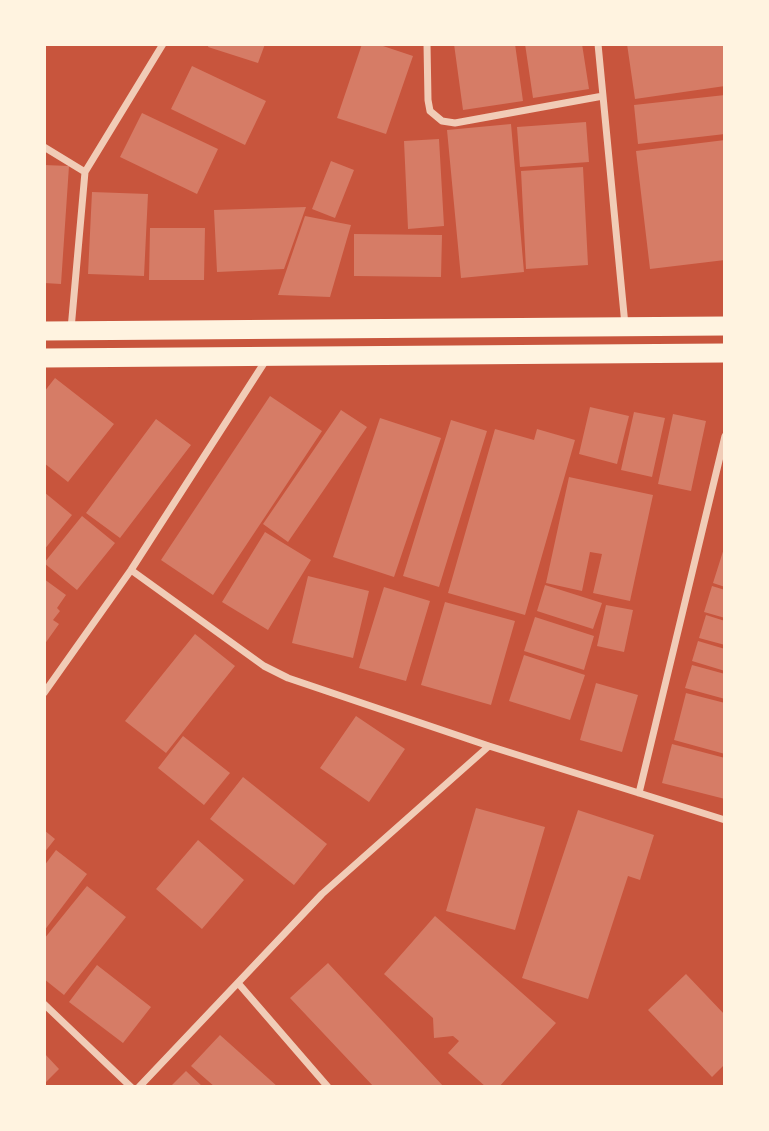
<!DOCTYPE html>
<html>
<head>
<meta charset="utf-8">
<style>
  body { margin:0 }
  #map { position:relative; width:769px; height:1131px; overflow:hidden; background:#c8553d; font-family:Cabin,sans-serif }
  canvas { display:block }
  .frame { position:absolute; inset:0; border:46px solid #fff3e0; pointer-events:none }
</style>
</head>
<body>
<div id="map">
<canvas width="769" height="1131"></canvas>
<div class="frame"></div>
</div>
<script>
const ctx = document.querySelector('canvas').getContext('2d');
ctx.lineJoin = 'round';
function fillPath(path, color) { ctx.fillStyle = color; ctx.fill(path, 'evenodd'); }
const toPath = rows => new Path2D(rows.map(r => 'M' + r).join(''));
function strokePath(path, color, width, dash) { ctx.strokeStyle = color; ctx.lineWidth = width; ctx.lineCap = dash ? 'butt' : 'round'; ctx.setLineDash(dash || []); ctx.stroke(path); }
const building = toPath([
  [209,44,265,44,258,63,208,47],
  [362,44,377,44,413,56,386,134,337,118],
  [454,44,515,44,523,101,463,110],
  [525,44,582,44,589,89,533,98],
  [627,44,725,44,725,86,635,99],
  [192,66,266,101,245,145,171,109],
  [725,95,725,134,638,144,634,105],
  [142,113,218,149,197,194,120,157],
  [586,122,589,162,520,167,517,127],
  [511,124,524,272,461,278,447,130],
  [439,139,444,226,408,229,404,141],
  [725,140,725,260,650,269,636,151],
  [331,161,354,170,335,218,312,209],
  [44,165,69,166,61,284,44,283],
  [583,167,588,265,526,269,521,171],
  [92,192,148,194,144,276,88,274],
  [306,207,284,269,217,272,214,210],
  [305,216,351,225,330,297,278,295],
  [150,228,205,228,204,280,149,280],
  [354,234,442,235,441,277,354,276],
  [55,378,114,424,68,482,44,463,44,392],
  [270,396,322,431,213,595,161,560],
  [590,407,629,416,617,464,579,454],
  [341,410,367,427,288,542,263,524],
  [634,412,665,418,652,477,621,470],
  [673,414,706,421,691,491,658,484],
  [380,418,441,438,394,577,333,557],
  [156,419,191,445,120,538,86,513],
  [451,420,487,431,439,587,403,576],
  [495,429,534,440,537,429,575,440,525,615,448,593],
  [569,477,653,495,630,601,593,593,602,554,590,552,582,591,546,583],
  [44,492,72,515,44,550],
  [82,516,115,543,77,590,44,563],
  [265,532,311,560,268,630,222,602],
  [725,545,725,587,713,583],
  [308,576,369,591,353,658,292,643],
  [44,579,66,595,57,608,60,611,53,620,59,624,44,645],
  [545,585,602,603,593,629,537,611],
  [712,586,725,590,725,618,704,612],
  [384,587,430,601,406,681,359,668],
  [445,602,515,621,491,705,421,685],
  [606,605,633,610,624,652,597,646],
  [706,615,725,621,725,645,699,638],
  [535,617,594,636,584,670,524,651],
  [195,634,235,666,166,753,125,721],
  [698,641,725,649,725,671,692,661],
  [524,655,585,675,570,720,509,701],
  [692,665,725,674,725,699,685,688],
  [596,683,638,695,622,752,580,740],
  [686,693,725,703,725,754,674,740],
  [356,716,405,749,369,802,320,768],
  [183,736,230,773,204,805,158,768],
  [672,744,725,758,725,799,662,783],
  [243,777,327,844,294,885,210,819],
  [476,808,545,827,515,930,446,911],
  [578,810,654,835,640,880,628,876,588,999,522,978],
  [44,830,55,839,44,853],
  [198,840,244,880,202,929,156,889],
  [56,850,87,874,44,931,44,866],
  [87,886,126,917,64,995,44,979,44,939],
  [435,916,556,1023,499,1087,486,1087,448,1053,459,1041,453,1036,434,1038,433,1018,384,974],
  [328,963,444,1087,374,1087,290,998],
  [97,965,151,1007,123,1043,69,1002],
  [686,974,725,1015,725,1064,712,1077,648,1010],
  [220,1035,278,1087,215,1087,191,1066],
  [44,1053,59,1069,44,1084],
  [186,1071,203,1087,170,1087]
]);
const minor = toPath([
  [427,44,428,100,430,111,442,121,455,123,603,96],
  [598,44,625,325],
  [44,147,85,172],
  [71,329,85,172,163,44],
  [131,570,264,666,288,678,489,746],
  [44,693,131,570,266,360],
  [639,793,725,436],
  [238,983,328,1087],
  [44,1004,131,1087],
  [139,1087,322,894,489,746,725,820]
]);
const trunk = toPath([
  [44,331,725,326],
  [44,358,725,353]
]);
fillPath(building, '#d67c66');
strokePath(minor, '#f1ccb7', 7);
strokePath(trunk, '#fff3e0', 19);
</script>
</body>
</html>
